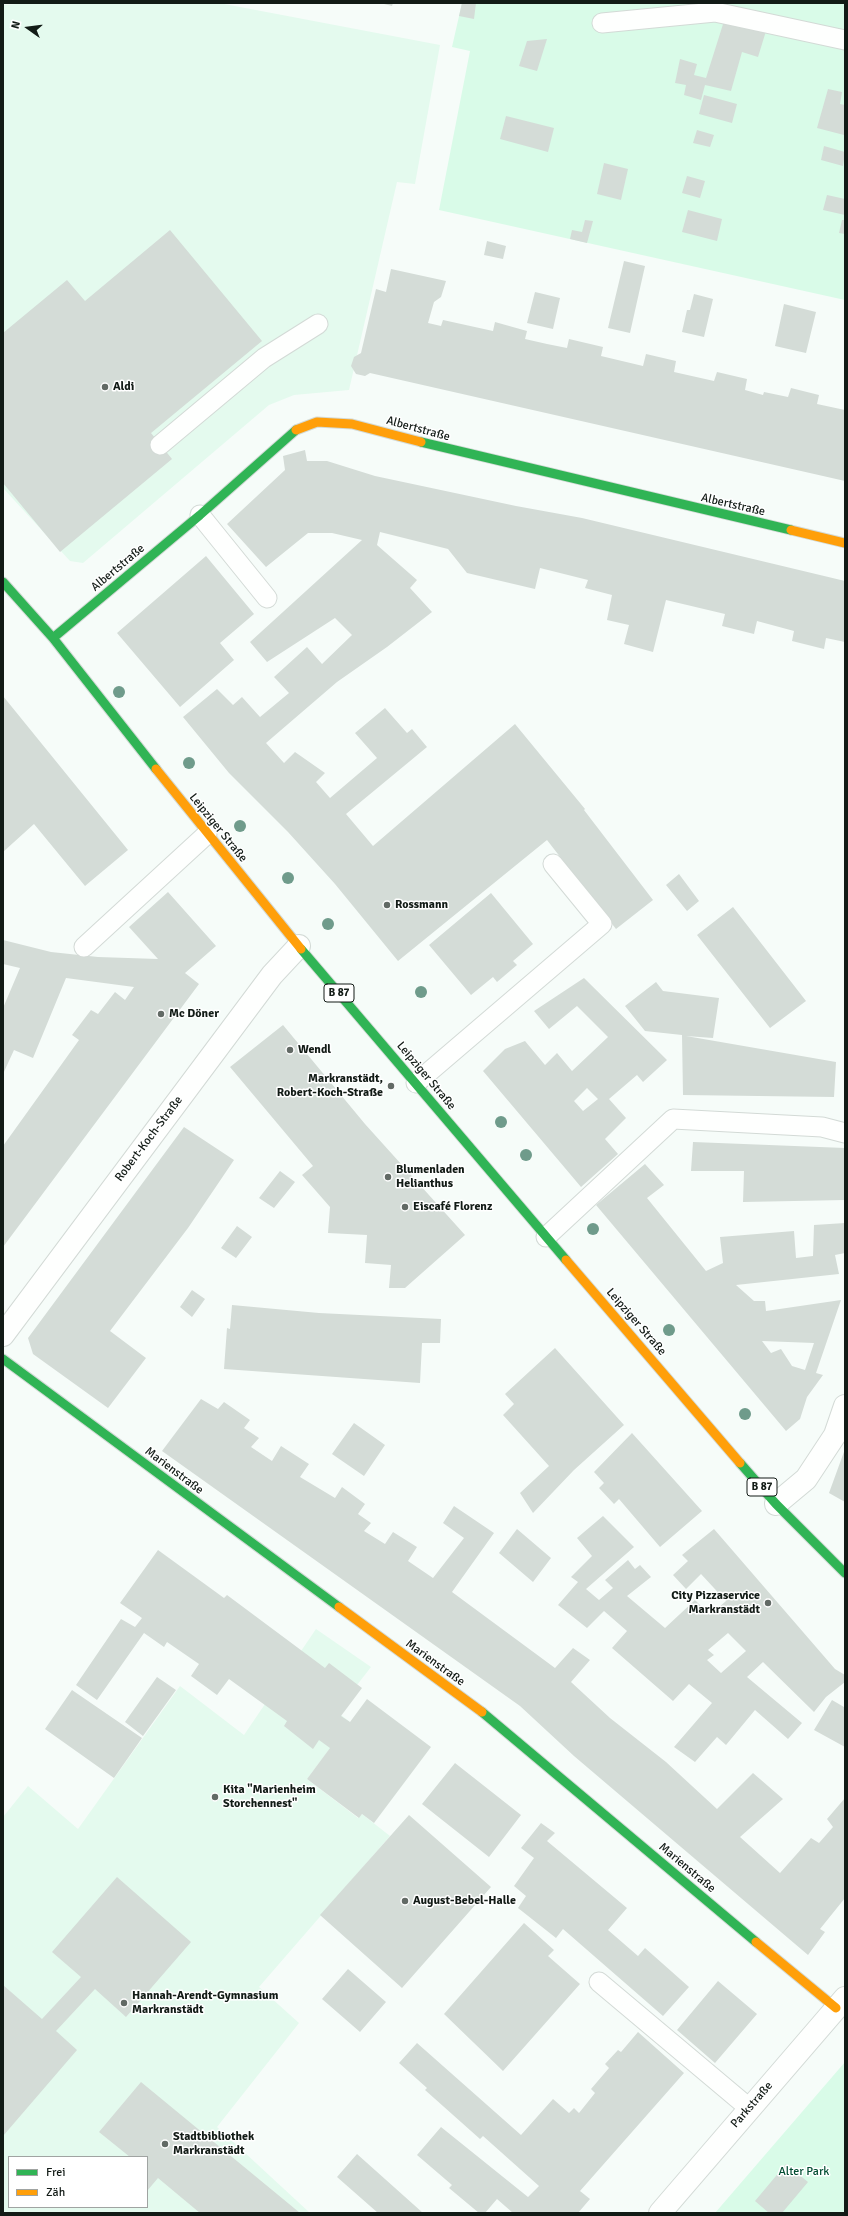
<!DOCTYPE html>
<html>
<head>
<meta charset="utf-8">
<style>
  body { margin:0 }
  #map { position:relative; width:848px; height:2216px; overflow:hidden; background:#f6fcf9; font-family:Signika,sans-serif }
  canvas { display:block }
  .frame { position:absolute; inset:0; border:4px solid #121b16; pointer-events:none }
  .legend { position:absolute; left:8px; top:2156px; width:140px; height:52px; box-sizing:border-box; background:#fff; border:1px solid #a0a4a2; margin:0; padding:5px 7px; list-style:none; font-size:12px; color:#121b16 }
  .legend li { display:flex; align-items:center; gap:8px; height:20px }
  .legend b { width:20px; border:1px solid #a0a4a2 }
  .north { position:absolute; left:8px; top:8px; width:40px; height:40px; -webkit-text-stroke:3px #fff; paint-order:stroke; rotate:284deg; font-size:11px; font-weight:700; line-height:16px; text-align:center; color:#121b16 }
  .north::after { content:''; display:block; margin:auto; width:14px; height:18px; background:#121b16; clip-path:polygon(50% 0,100% 100%,50% 72%,0 100%) }
</style>
</head>
<body>
<div id="map">
<canvas width="848" height="2216"></canvas>
<div class="frame"></div>
<ul class="legend">
<li><b style="height:5px;background:#30b455"></b>Frei</li>
<li><b style="height:5px;background:#ff9f0a"></b>Zäh</li>
</ul>
<div class="north">N</div>
</div>
<script>
const ctx = document.querySelector('canvas').getContext('2d');
ctx.lineJoin = 'round';
function fillPath(path, color) { ctx.fillStyle = color; ctx.fill(path, 'evenodd'); }
const toPath = rows => new Path2D(rows.map(r => 'M' + r).join(''));
function strokePath(path, color, width, dash) { ctx.strokeStyle = color; ctx.lineWidth = width; ctx.lineCap = dash ? 'butt' : 'round'; ctx.setLineDash(dash || []); ctx.stroke(path); }
function label(font, color, halo, rows, align = 'center') {
  ctx.font = font + ' Signika,sans-serif'; ctx.lineWidth = 3; ctx.setLineDash([]); ctx.textBaseline = 'middle'; ctx.strokeStyle = halo; ctx.fillStyle = color; for (const [text, x, y, turn = 0] of rows) {
    ctx.save(); ctx.translate(x, y); ctx.rotate((+turn || 0) * Math.PI / 180); ctx.textAlign = isNaN(turn) ? turn : align; if (halo) ctx.strokeText(text, 0, 0); ctx.fillText(text, 0, 0); ctx.restore();
  }
}
const built = toPath([
  [30,3,219,3,440,45,415,184,397,182,349,390,294,395,269,405,83,563,70,561,3,488,3,5],
  [316,1629,371,1667,357,1685,341,1715,350,1722,307,1779,358,1818,362,1814,390,1836,259,1987,299,2023,217,2127,310,2213,3,2213,3,1817,28,1786,78,1829,180,1686,244,1735],
  [9,2157,147,2157,147,2207,9,2207]
]);
const green = toPath([
  [462,3,845,3,845,300,439,210,470,51,452,47],
  [845,2062,845,2213,715,2213]
]);
const building = toPath([
  [380,3,393,3,392,6],
  [462,3,476,3,474,19,459,16],
  [724,21,766,31,758,57,742,52,731,91,705,85,701,100,684,95,686,85,675,83,680,59,697,64,694,75,706,78],
  [547,39,537,71,519,66,527,41],
  [828,89,842,92,840,104,845,105,844,135,817,128],
  [704,95,737,104,732,123,699,114],
  [506,116,554,128,548,152,500,139],
  [697,130,714,135,710,147,693,143],
  [824,146,845,152,843,166,821,160],
  [604,163,628,169,621,200,597,194],
  [687,176,705,181,700,198,682,193],
  [827,195,845,199,845,215,823,210],
  [688,210,722,219,717,241,682,232],
  [585,220,593,221,587,243,570,239,572,230,582,232],
  [842,220,845,220,845,234,839,233],
  [170,230,262,341,151,433,172,459,60,552,3,483,3,333,67,280,85,301],
  [487,241,506,246,503,259,484,255],
  [624,261,645,266,630,333,608,328],
  [391,269,446,281,441,297,434,302,428,323,441,326,443,320,493,331,495,322,527,331,525,339,547,344,567,348,569,339,603,347,601,356,643,366,646,354,676,361,674,372,714,381,717,372,747,379,745,390,763,395,764,392,788,397,791,388,819,395,817,404,845,410,845,481,370,373,365,376,356,374,351,366,354,357,361,353,376,289,386,292],
  [535,292,560,298,553,329,527,323],
  [694,294,713,299,704,337,682,332,687,310,690,310],
  [784,304,816,312,806,353,775,346],
  [305,450,307,461,327,461,375,476,516,506,582,518,845,581,845,642,826,638,824,649,792,641,794,631,757,621,754,634,722,626,725,614,666,600,653,652,624,644,629,625,607,620,612,595,585,588,588,580,540,568,535,589,467,573,448,549,380,532,377,545,417,580,410,588,432,612,387,647,337,682,266,743,284,763,295,752,325,773,316,782,330,798,377,758,355,733,385,708,407,733,412,729,427,747,346,814,373,846,515,724,585,809,584,810,653,900,616,929,547,840,398,961,335,884,288,832,229,773,183,717,217,689,233,705,242,697,260,717,289,693,274,677,307,647,322,664,352,635,335,618,267,662,250,642,362,540,332,533,308,533,266,567,227,524,285,470,283,456],
  [206,556,254,614,220,643,234,660,180,707,117,633],
  [3,696,128,850,85,886,34,824,3,852],
  [679,874,699,901,687,911,666,885],
  [168,892,216,946,185,973,199,984,3,1247,3,1146,79,1040,72,1035,91,1010,98,1014,115,992,125,1000,134,987,66,978,33,1058,14,1050,3,1074,3,1008,20,968,3,964,3,940,51,952,98,957,158,959,129,927],
  [491,893,533,944,513,961,517,965,497,982,493,977,471,995,429,945],
  [733,907,806,1001,770,1028,697,935],
  [584,978,667,1060,643,1082,637,1075,609,1099,626,1118,605,1139,618,1154,581,1187,483,1071,505,1049,525,1041,545,1065,557,1053,572,1071,608,1037,577,1006,549,1029,534,1011],
  [587,1088,598,1099,583,1111,574,1101],
  [656,982,663,991,719,998,713,1038,686,1036,836,1062,834,1097,683,1095,682,1035,645,1031,625,1006],
  [283,1025,365,1124,465,1235,405,1288,389,1288,391,1265,365,1263,367,1235,328,1233,330,1207,302,1175,313,1166,230,1067],
  [184,1127,234,1160,188,1228,110,1331,146,1358,108,1408,33,1354,28,1338],
  [693,1142,845,1148,845,1200,743,1202,744,1171,691,1171],
  [645,1164,664,1185,647,1198,706,1271,723,1263,720,1237,794,1231,796,1258,813,1256,814,1225,845,1223,845,1253,835,1255,839,1274,736,1285,754,1301,765,1301,766,1311,841,1300,816,1373,823,1375,807,1397,800,1419,786,1431,596,1205],
  [762,1341,814,1343,805,1370,792,1366,781,1349,771,1353],
  [280,1171,295,1182,274,1208,259,1198],
  [237,1226,252,1237,236,1258,221,1248],
  [192,1290,205,1299,192,1317,180,1307],
  [232,1305,319,1313,441,1319,440,1343,422,1343,420,1383,224,1369,227,1328,230,1329],
  [555,1348,624,1425,574,1470,533,1513,520,1493,549,1466,503,1415,514,1404,505,1394],
  [201,1399,218,1409,224,1402,250,1420,244,1428,259,1438,251,1447,272,1461,281,1446,309,1464,300,1477,335,1498,342,1487,365,1504,358,1514,371,1523,364,1531,385,1544,393,1532,417,1547,408,1561,433,1578,464,1538,443,1523,454,1506,494,1533,452,1592,555,1668,573,1648,590,1660,571,1682,610,1718,666,1762,717,1809,753,1773,783,1799,740,1837,780,1873,811,1838,819,1843,833,1827,827,1819,845,1798,845,1898,820,1929,825,1932,808,1955,574,1756,520,1706,162,1451],
  [354,1423,385,1445,364,1476,332,1454],
  [632,1433,702,1511,660,1547,619,1499,614,1504,599,1488,604,1483,594,1472],
  [845,1449,845,1502,829,1493],
  [603,1516,634,1547,586,1589,599,1600,613,1588,605,1580,628,1560,635,1569,640,1565,651,1577,627,1596,665,1628,695,1600,710,1615,726,1601,701,1574,686,1589,673,1575,688,1561,682,1555,714,1529,835,1669,845,1675,845,1682,826,1697,814,1712,763,1662,747,1677,802,1723,788,1739,755,1710,726,1745,717,1737,695,1762,674,1747,712,1703,689,1684,673,1701,612,1648,627,1631,604,1611,587,1628,558,1605,578,1582,571,1577,592,1556,577,1538],
  [728,1633,746,1651,721,1673,707,1660,714,1655,708,1650],
  [517,1529,551,1558,533,1582,499,1553],
  [158,1550,224,1598,227,1595,325,1668,329,1663,362,1688,341,1716,350,1722,367,1699,431,1747,374,1823,362,1814,359,1818,307,1779,330,1748,319,1740,313,1749,284,1726,287,1721,229,1679,217,1695,191,1676,199,1664,167,1642,164,1647,144,1633,97,1700,76,1685,121,1619,135,1627,142,1618,120,1603],
  [157,1677,176,1690,143,1736,125,1722],
  [72,1690,142,1738,114,1778,45,1729],
  [832,1700,844,1707,845,1705,845,1747,814,1730],
  [455,1763,521,1815,489,1857,422,1804],
  [409,1815,491,1887,402,1988,320,1915],
  [541,1823,555,1833,547,1841,627,1908,608,1930,638,1956,645,1948,689,1987,663,2016,563,1929,556,1938,518,1908,526,1896,514,1886,534,1858,521,1848],
  [117,1877,191,1942,126,2017,95,1989,56,2031,77,2050,3,2136,3,1985,42,2019,81,1977,52,1952],
  [524,1923,554,1950,548,1956,580,1984,503,2071,444,2014],
  [348,1969,386,2002,360,2032,322,1999],
  [718,1981,757,2014,715,2063,677,2030],
  [638,2032,684,2073,580,2191,590,2199,578,2213,513,2213,497,2199,485,2213,479,2213,449,2188,452,2185,417,2155,441,2127,528,2197,539,2186,483,2136,480,2139,425,2090,427,2088,399,2063,417,2043,521,2135,553,2099,569,2113,574,2108,579,2113,595,2093,591,2089,609,2068,605,2064,618,2050,621,2052],
  [141,2082,300,2213,200,2213,158,2178,147,2191,147,2157,130,2157,99,2132],
  [357,2154,423,2213,378,2213,337,2177],
  [786,2164,808,2182,782,2213,769,2213,755,2201]
]);
const lane = toPath([
  [602,23,715,12,845,40],
  [160,445,264,358,318,324],
  [200,515,267,598],
  [84,947,207,834],
  [416,1083,602,924,553,864],
  [546,1237,673,1119,822,1127,845,1133],
  [599,1982,749,2108]
]);
const street = toPath([
  [3,1335,272,975,299,946],
  [776,1504,806,1479,835,1435,845,1406],
  [660,2213,845,1998]
]);
const fast = toPath([
  [421,442,791,530],
  [3,582,53,638,156,769],
  [53,638,200,515,296,430],
  [301,949,566,1260],
  [3,1359,339,1607],
  [740,1463,776,1504,845,1573],
  [482,1712,756,1942]
]);
const slow = toPath([
  [296,430,317,422,352,424,421,442],
  [791,530,845,543],
  [156,769,301,949],
  [566,1260,740,1463],
  [339,1607,482,1712],
  [756,1942,836,2008]
]);
const trees = [
  [119,692],
  [189,763],
  [240,826],
  [288,878],
  [328,924],
  [421,992],
  [501,1122],
  [526,1155],
  [593,1229],
  [669,1330],
  [745,1414]
];
const markers = [
  [105,387,4,"#626a65"],
  [387,905,4,"#626a65"],
  [161,1014,4,"#626a65"],
  [290,1050,4,"#626a65"],
  [391,1086,4,"#626a65"],
  [388,1177,4,"#626a65"],
  [405,1207,4,"#626a65"],
  [768,1603,4,"#626a65"],
  [215,1797,4,"#626a65"],
  [405,1901,4,"#626a65"],
  [124,2003,4,"#626a65"],
  [165,2144,4,"#626a65"]
];
const shields = [
  [339,993,30],
  [762,1487,30]
];
const shieldNames = [
  ["B 87",339,993],
  ["B 87",762,1487]
];
const poiNames = [
  ["Aldi",113,387],
  ["Rossmann",395,905],
  ["Mc Döner",169,1014],
  ["Wendl",298,1050],
  ["Markranstädt,",383,1079,"right"],
  ["Robert-Koch-Straße",383,1093,"right"],
  ["Blumenladen",396,1170],
  ["Helianthus",396,1184],
  ["Eiscafé Florenz",413,1207],
  ["City Pizzaservice",760,1596,"right"],
  ["Markranstädt",760,1610,"right"],
  ["Kita \"Marienheim",223,1790],
  ["Storchennest\"",223,1804],
  ["August-Bebel-Halle",413,1901],
  ["Hannah-Arendt-Gymnasium",132,1996],
  ["Markranstädt",132,2010],
  ["Stadtbibliothek",173,2137],
  ["Markranstädt",173,2151]
];
const streetNames = [
  ["Albertstraße",418,429,15],
  ["Albertstraße",733,505,13],
  ["Albertstraße",118,568,-40],
  ["Leipziger Straße",218,828,51],
  ["Leipziger Straße",426,1076,50],
  ["Robert-Koch-Straße",149,1139,-53],
  ["Leipziger Straße",636,1322,49],
  ["Marienstraße",174,1471,37],
  ["Marienstraße",435,1663,36],
  ["Marienstraße",687,1868,40],
  ["Parkstraße",752,2105,-49]
];
const parkNames = [
  ["Alter Park",804,2172]
];
fillPath(built, '#e4faee');
fillPath(green, '#d9fbe8');
fillPath(building, '#d4dcd7');
strokePath(lane, '#d3dad6', 21);
strokePath(street, '#d3dad6', 24);
strokePath(fast, '#d3dad6', 11);
strokePath(slow, '#d3dad6', 11);
strokePath(lane, '#fefffe', 19);
strokePath(street, '#fefffe', 22);
strokePath(fast, '#30b455', 9);
strokePath(slow, '#ff9f0a', 9);
ctx.fillStyle = '#6f9b8b';
for (const [x, y] of trees) { ctx.beginPath(); ctx.arc(x, y, 6, 0, 2 * Math.PI); ctx.fill(); }
for (const [x, y, r, color] of markers) { const dot = new Path2D(); dot.arc(x, y, r, 0, 2 * Math.PI); ctx.fillStyle = color; ctx.fill(dot); strokePath(dot, '#fff', 1.5); }
for (const [x, y, w] of shields) { const box = new Path2D(); box.roundRect(x - w / 2, y - 9, w, 18, 3); ctx.fillStyle = '#fff'; ctx.fill(box); strokePath(box, '#121b16', 1); }
label('bold 11px', '#121b16', null, shieldNames);
label('bold 12px', '#121b16', '#fff', poiNames, 'left');
label('12px', '#121b16', '#fff', streetNames);
label('12px', '#014c31', '#fff', parkNames);
</script>
</body>
</html>
